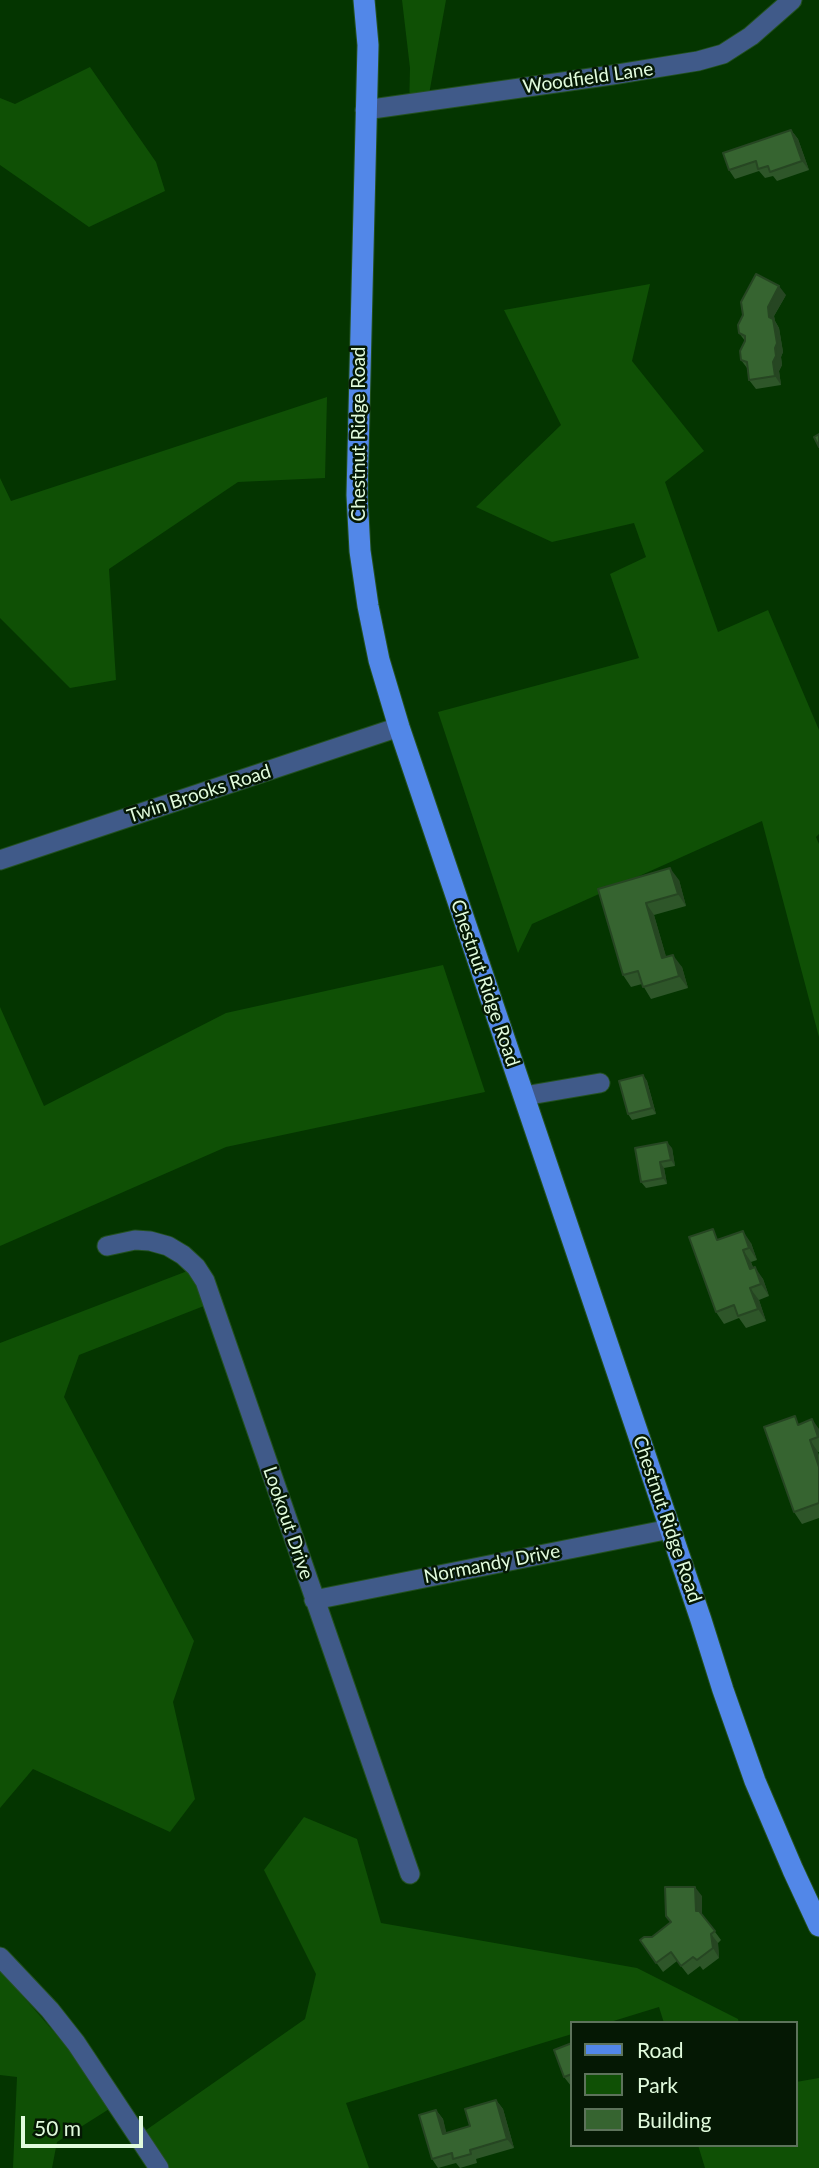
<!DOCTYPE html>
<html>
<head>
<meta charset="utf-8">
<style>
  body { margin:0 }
  #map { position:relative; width:819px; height:2168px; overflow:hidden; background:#043500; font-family:Lato,sans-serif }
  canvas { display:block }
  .legend { position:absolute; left:570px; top:2021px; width:228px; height:126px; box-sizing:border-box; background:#051804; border:2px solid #5d735b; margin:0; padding:9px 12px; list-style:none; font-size:21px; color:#e1fbdd }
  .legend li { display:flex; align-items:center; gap:14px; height:35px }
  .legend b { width:35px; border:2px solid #5d735b }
  .scale { position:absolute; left:21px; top:2116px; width:122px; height:32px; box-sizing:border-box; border:4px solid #e1fbdd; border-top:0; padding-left:9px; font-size:21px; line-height:24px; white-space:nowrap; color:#e1fbdd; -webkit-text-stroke:5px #051804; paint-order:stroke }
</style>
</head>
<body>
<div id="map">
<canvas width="819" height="2168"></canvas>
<ul class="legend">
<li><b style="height:9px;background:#5287e8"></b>Road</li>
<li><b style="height:19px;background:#0f5005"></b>Park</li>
<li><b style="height:19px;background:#366430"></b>Building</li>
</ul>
<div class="scale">50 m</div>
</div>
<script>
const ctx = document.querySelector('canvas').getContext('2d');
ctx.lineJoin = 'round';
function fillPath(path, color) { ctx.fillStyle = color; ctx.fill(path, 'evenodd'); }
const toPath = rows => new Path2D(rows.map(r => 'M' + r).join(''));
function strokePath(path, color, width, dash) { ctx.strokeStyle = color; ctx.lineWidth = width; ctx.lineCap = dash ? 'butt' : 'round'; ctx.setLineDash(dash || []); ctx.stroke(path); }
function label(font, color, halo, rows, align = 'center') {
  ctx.font = font + ' Lato,sans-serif'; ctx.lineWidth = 5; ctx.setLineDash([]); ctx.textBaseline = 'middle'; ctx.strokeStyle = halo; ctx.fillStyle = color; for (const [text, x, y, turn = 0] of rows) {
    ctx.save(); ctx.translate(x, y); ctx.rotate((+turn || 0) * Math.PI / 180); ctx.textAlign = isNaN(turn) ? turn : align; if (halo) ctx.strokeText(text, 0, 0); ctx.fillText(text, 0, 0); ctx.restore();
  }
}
const green = toPath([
  [402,0,446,0,426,111,409,112,410,68],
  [90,67,156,162,165,191,89,227,0,165,0,98,15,104],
  [650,284,632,361,704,451,665,482,718,632,768,610,819,730,819,834,816,837,819,844,819,1037,762,821,532,924,518,953,438,712,639,658,610,574,646,557,634,523,552,542,476,507,561,425,504,310],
  [327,397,325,478,238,482,109,569,116,680,70,688,0,618,0,478,11,501],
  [443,965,485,1092,226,1147,0,1246,0,1007,44,1106,226,1013],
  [190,1270,214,1302,79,1355,64,1397,194,1641,173,1702,195,1799,170,1832,33,1769,0,1808,0,1343],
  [304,1817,357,1839,381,1923,637,1968,738,2019,739,2023,664,2023,659,2007,607,2023,572,2023,572,2034,346,2103,369,2168,159,2168,139,2135,305,2019,316,1974,264,1870],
  [0,1970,117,2104,57,2142,52,2168,13,2168,17,2077,0,2075],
  [819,2078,819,2168,705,2168,698,2145,796,2145,796,2082]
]);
const minor = toPath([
  [365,110,612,75,698,61,723,54,751,36,792,0],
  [0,860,399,727],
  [524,1096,600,1083],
  [107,1246,135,1240,150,1241,168,1246,183,1255,196,1267,205,1281,410,1874],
  [314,1600,670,1529],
  [0,1957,50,2010,76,2043,159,2168]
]);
const major = toPath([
  [364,0,368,45,357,495,360,551,368,606,379,660,399,727,701,1620,723,1690,755,1781,793,1870,819,1926]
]);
const wall = toPath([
  [791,130,798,139,809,170,777,181,773,176,765,178,759,171,735,179,729,170],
  [786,295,774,316,775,321,779,328,783,352,781,357,782,365,779,371,781,385,756,389,749,380,747,368,741,360,745,341,739,333],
  [679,880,686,906,654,915,666,957,682,967,688,988,651,999,642,984,631,987,623,975,598,889],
  [643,1075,647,1081,656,1114,632,1120,628,1114],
  [672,1148,675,1166,664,1168,667,1184,646,1188,641,1182],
  [720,1239,751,1243,757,1260,751,1262,753,1267,763,1279,769,1296,759,1300,766,1321,746,1328,739,1318,724,1324,716,1312],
  [800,1424,819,1429,819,1452,818,1452,819,1455,819,1518,802,1524,794,1512],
  [702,1896,702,1914,721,1940,718,1943,719,1958,703,1970,700,1966,688,1975,677,1961,663,1972,640,1940,652,1937,671,1922],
  [572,2043,572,2085,571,2086,564,2077],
  [496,2100,503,2109,514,2148,476,2159,477,2163,460,2168,456,2163,438,2168,432,2159,436,2110,443,2119,446,2133,470,2126]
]);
const shadedWall = toPath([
  [791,130,798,139,809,170,802,161],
  [779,286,786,295,774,316,775,321,779,328,783,352,781,357,782,365,779,371,781,385,775,376,768,307],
  [670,868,679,880,686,906,678,894],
  [646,903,654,915,670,970,662,958],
  [673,955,682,967,688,988,679,976],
  [643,1075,647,1081,656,1114,652,1108],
  [667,1142,672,1148,675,1166,671,1160],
  [660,1162,664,1168,667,1184,663,1178],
  [743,1231,751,1243,757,1260,749,1248],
  [743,1250,751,1262,758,1281,750,1269],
  [755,1267,763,1279,769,1296,761,1284],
  [750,1288,759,1300,766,1321,758,1309],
  [812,1419,819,1429,819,1438,818,1437],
  [810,1440,818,1452,819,1467],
  [695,1887,702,1896,702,1920,696,1911],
  [711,1934,718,1943,719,1958,713,1948],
  [496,2100,503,2109,514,2148,507,2139],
  [436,2110,443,2119,449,2143,443,2134]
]);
const building = toPath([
  [791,130,802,161,770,172,768,166,758,169,756,161,729,170,723,153,791,130],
  [756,274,779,286,768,307,769,317,773,319,777,343,775,348,776,356,773,362,775,376,749,380,747,362,741,360,740,351,745,341,745,336,739,333,738,325,743,315,741,302,756,274],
  [819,434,819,447,814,437,819,434],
  [670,868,678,894,646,903,662,958,673,955,679,976,643,987,638,971,623,975,598,889,670,868],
  [643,1075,652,1108,628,1114,619,1081,643,1075],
  [667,1142,671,1160,660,1162,663,1178,641,1182,635,1148,667,1142],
  [713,1229,717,1240,743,1231,749,1248,743,1250,750,1269,755,1267,761,1284,750,1288,758,1309,738,1316,734,1305,716,1312,689,1237,713,1229],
  [795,1416,798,1425,812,1419,818,1437,810,1440,819,1467,819,1503,794,1512,764,1427,795,1416],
  [665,1887,695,1887,696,1911,699,1911,715,1931,711,1934,713,1948,697,1960,693,1957,681,1966,671,1952,656,1963,640,1940,644,1937,652,1937,671,1922,666,1916,665,1887],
  [572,2043,572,2074,564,2077,554,2050,572,2043],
  [496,2100,507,2139,470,2150,471,2154,453,2159,452,2153,432,2159,419,2115,436,2110,443,2134,470,2126,465,2109,496,2100]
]);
const streetNames = [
  ["Woodfield Lane",588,78,-8],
  ["Chestnut Ridge Road",359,434,-90],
  ["Twin Brooks Road",199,794,-18],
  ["Chestnut Ridge Road",485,983,71],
  ["Chestnut Ridge Road",667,1519,71],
  ["Lookout Drive",288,1523,71],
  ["Normandy Drive",492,1564,-11]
];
fillPath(green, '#0f5005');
strokePath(minor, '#23511f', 21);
strokePath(major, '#23511f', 23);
strokePath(minor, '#405a89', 19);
strokePath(major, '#5287e8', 21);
fillPath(wall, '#2e5629');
fillPath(shadedWall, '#264622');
fillPath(building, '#366430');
strokePath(building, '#264622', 2);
label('19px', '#e1fbdd', '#051804', streetNames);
</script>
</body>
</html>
